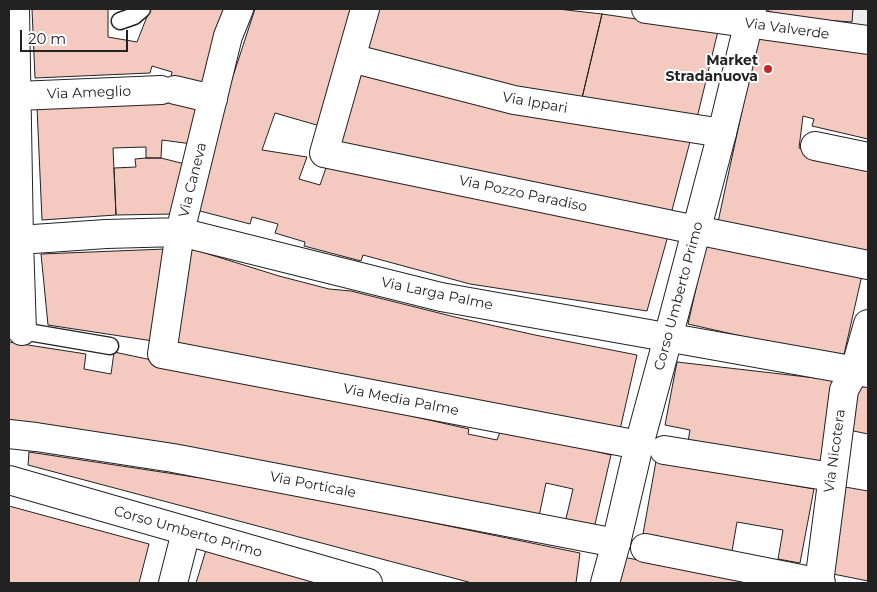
<!DOCTYPE html>
<html>
<head>
<meta charset="utf-8">
<style>
  body { margin:0 }
  #map { position:relative; width:877px; height:592px; overflow:hidden; background:#fff; font-family:Montserrat,sans-serif }
  canvas { display:block }
  .frame { position:absolute; inset:0; border:10px solid #222; pointer-events:none }
  .scale { position:absolute; left:20px; top:30px; width:108px; height:22px; box-sizing:border-box; border:2px solid #222; border-top:0; padding-left:6px; font-size:15px; line-height:18px; white-space:nowrap; color:#222; -webkit-text-stroke:4px #fff; paint-order:stroke }
</style>
</head>
<body>
<div id="map">
<canvas width="877" height="592"></canvas>
<div class="frame"></div>
<div class="scale">20 m</div>
</div>
<script>
const ctx = document.querySelector('canvas').getContext('2d');
ctx.lineJoin = 'round';
function fillPath(path, color) { ctx.fillStyle = color; ctx.fill(path, 'evenodd'); }
const toPath = rows => new Path2D(rows.map(r => 'M' + r).join(''));
function strokePath(path, color, width, dash) { ctx.strokeStyle = color; ctx.lineWidth = width; ctx.lineCap = dash ? 'butt' : 'round'; ctx.setLineDash(dash || []); ctx.stroke(path); }
function label(font, color, halo, rows, align = 'center') {
  ctx.font = font + ' Montserrat,sans-serif'; ctx.lineWidth = 4; ctx.setLineDash([]); ctx.textBaseline = 'middle'; ctx.strokeStyle = halo; ctx.fillStyle = color; for (const [text, x, y, turn = 0] of rows) {
    ctx.save(); ctx.translate(x, y); ctx.rotate((+turn || 0) * Math.PI / 180); ctx.textAlign = isNaN(turn) ? turn : align; if (halo) ctx.strokeText(text, 0, 0); ctx.fillText(text, 0, 0); ctx.restore();
  }
}
const parking = toPath([
  [853,9,868,9,868,40,849,37,853,9]
]);
const building = toPath([
  [32,9,108,9,108,37,137,42,150,9,229,9,204,89,170,81,172,72,152,66,150,73,35,78,32,9],
  [255,9,355,9,320,126,275,113,262,150,307,157,299,179,320,185,328,162,669,232,647,311,470,284,363,255,361,261,304,246,305,242,275,233,278,224,252,217,250,224,196,210,218,122,255,9],
  [375,9,558,9,602,14,582,98,516,91,363,54,375,9],
  [768,9,853,9,852,22,794,18,768,11,768,9],
  [602,14,718,31,696,122,582,98,602,14],
  [759,39,868,49,868,139,812,126,814,119,803,116,799,148,868,165,868,253,718,222,748,83,759,39],
  [357,69,692,134,671,214,337,144,357,69],
  [170,101,199,107,192,144,162,140,161,158,146,158,146,147,113,148,116,215,42,220,37,107,170,101],
  [146,158,161,158,185,164,173,214,116,215,114,168,136,167,135,159,146,158],
  [707,240,862,275,843,359,688,324,707,240],
  [189,248,279,276,329,289,351,291,455,317,535,335,637,355,619,434,174,344,189,248],
  [166,249,153,341,48,325,41,254,166,249],
  [9,342,86,354,84,369,111,374,114,352,247,380,301,395,376,408,469,429,468,434,497,440,501,429,611,455,593,533,564,527,573,489,546,483,538,521,9,427,9,342],
  [677,362,833,380,822,465,687,447,690,430,665,425,677,362],
  [852,383,868,387,868,434,844,429,852,383],
  [29,452,254,486,580,553,576,583,472,583,28,465,29,452],
  [656,461,814,489,800,563,778,559,783,530,737,522,732,551,643,534,656,461],
  [845,487,868,491,868,581,828,573,845,487],
  [9,506,149,544,139,583,9,583,9,506],
  [206,550,319,583,196,583,206,550],
  [623,557,755,583,619,583,623,557]
]);
const service = toPath([
  [120,21,134,16,142,9],
  [22,331,110,346]
]);
const minor = toPath([
  [15,9,19,240,22,331],
  [239,9,228,36,180,232,162,354,639,445],
  [365,9,324,153,696,230,868,265],
  [646,9,868,40],
  [351,58,514,100,722,133],
  [175,90,213,99],
  [17,96,161,90],
  [815,146,868,157],
  [19,240,106,234,180,232,441,297,868,373],
  [9,434,36,437,173,458,616,543],
  [664,450,832,477],
  [645,548,821,583],
  [173,583,186,532],
  [819,583,844,390,855,370,868,324]
]);
const tertiary = toPath([
  [605,583,616,543,639,445,668,338,722,133,752,9]
]);
const secondary = toPath([
  [9,480,368,583]
]);
const markers = [
  [768,69,5,"#c62828"]
];
const streetNames = [
  ["Via Valverde",787,29,8],
  ["Via Ameglio",89,93,-2],
  ["Via Ippari",535,103,10],
  ["Via Caneva",193,180,-76],
  ["Via Pozzo Paradiso",523,194,12],
  ["Via Larga Palme",437,294,12],
  ["Corso Umberto Primo",679,296,-75],
  ["Via Media Palme",401,400,11],
  ["Via Nicotera",835,451,-82],
  ["Via Porticale",313,485,11],
  ["Corso Umberto Primo",188,532,16]
];
const poiNames = [
  ["Market",758,61],
  ["Stradanuova",758,77]
];
fillPath(parking, '#ededed');
strokePath(parking, '#6f6f6f', 1);
fillPath(building, '#f3c9c0');
strokePath(building, '#222', 1);
strokePath(service, '#222', 19);
strokePath(minor, '#222', 30);
strokePath(tertiary, '#222', 30);
strokePath(secondary, '#222', 30);
strokePath(service, '#fff', 16);
strokePath(minor, '#fff', 28);
strokePath(tertiary, '#fff', 28);
strokePath(secondary, '#fff', 28);
for (const [x, y, r, color] of markers) { const dot = new Path2D(); dot.arc(x, y, r, 0, 2 * Math.PI); ctx.fillStyle = color; ctx.fill(dot); strokePath(dot, '#fff', 2); }
label('14px', '#222', '#fff', streetNames);
label('bold 14px', '#222', '#fff', poiNames, 'right');
</script>
</body>
</html>
